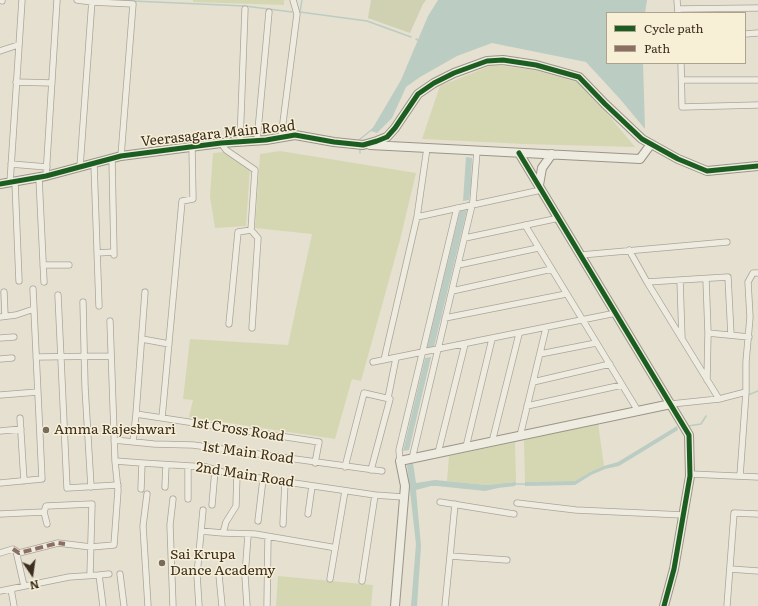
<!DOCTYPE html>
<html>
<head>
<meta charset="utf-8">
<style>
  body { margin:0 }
  #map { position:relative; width:758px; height:606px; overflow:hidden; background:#e6e0d0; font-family:Literata,serif }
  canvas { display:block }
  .legend { position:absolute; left:606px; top:12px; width:140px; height:52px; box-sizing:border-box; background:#f7efd6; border:1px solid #aca28d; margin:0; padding:5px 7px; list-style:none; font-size:12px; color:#3c2e1f }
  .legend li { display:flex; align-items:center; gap:8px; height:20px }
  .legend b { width:20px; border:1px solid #aca28d }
  .north { position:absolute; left:12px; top:554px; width:40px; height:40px; -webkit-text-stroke:3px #f7efd6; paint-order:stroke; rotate:167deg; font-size:11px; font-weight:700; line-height:16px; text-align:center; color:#3c2e1f }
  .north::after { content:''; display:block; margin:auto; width:14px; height:18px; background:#3c2e1f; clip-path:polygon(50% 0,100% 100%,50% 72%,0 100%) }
</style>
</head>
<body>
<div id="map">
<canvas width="758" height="606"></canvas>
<ul class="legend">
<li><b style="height:5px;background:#1b5e20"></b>Cycle path</li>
<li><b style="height:5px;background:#8d6e63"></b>Path</li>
</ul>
<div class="north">N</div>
</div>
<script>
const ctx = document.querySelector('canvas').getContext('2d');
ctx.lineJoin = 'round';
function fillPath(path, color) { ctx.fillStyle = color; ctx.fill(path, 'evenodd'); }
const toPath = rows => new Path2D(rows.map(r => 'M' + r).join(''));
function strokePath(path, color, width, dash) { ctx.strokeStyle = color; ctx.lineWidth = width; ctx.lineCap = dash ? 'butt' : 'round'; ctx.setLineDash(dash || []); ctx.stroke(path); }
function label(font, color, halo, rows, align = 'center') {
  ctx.font = font + ' Literata,serif'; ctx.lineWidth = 3; ctx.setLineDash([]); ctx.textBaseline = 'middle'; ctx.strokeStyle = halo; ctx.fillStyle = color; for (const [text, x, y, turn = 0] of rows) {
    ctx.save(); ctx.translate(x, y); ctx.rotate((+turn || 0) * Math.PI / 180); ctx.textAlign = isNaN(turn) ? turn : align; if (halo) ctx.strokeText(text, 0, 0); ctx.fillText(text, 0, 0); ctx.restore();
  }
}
const green = toPath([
  [193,0,284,0,284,5,193,2],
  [490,66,504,66,535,70,577,82,610,117,635,147,525,144,422,139,440,86],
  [280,151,416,173,400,240,361,381,352,379,335,439,189,417,193,400,183,399,190,339,288,345,312,234,255,228,260,154],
  [224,152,250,168,246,226,215,228,210,197,213,153],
  [598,423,604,466,590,472,575,481,525,482,524,440],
  [515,442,516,482,487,485,447,481,449,456],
  [278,576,373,585,371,606,276,606]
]);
const cemetery = toPath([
  [371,0,426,0,423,4,410,33,368,18]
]);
const water = toPath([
  [438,0,647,0,645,13,607,13,607,63,643,63,645,129,620,99,586,62,492,43,457,56,420,77,406,87,392,118,377,133,371,131,401,80,428,16],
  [466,157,472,158,471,185,469,200,463,201],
  [467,210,434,347,427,348,460,211],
  [431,357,409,450,403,451,425,358],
  [677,426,678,430,619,466,605,469,591,475,575,485,525,486,525,482,575,481,590,472,604,466,618,462],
  [413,463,416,483,435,480,487,485,516,482,515,486,498,488,485,491,437,486,431,486,416,490,421,546,417,606,411,606,416,544,407,465]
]);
const stream = toPath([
  [110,0,245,6,292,12],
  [302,0,300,12,367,21,411,37],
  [416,39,418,40],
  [359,140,375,127],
  [360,147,360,153],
  [748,395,758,391],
  [688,426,701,424,706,416],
  [513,484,526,484]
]);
const street = toPath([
  [77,0,92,2,133,4,121,156],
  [677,0,678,13],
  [2,1,2,0],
  [678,9,758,8],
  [745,34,758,33],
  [0,51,18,45],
  [681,63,682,107,758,105],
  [682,80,758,80],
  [16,82,52,83],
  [281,138,297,14,293,0],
  [257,141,269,12],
  [240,142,245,9],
  [221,143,226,150,255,170,251,230,238,232,229,324],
  [112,159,114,255],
  [11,164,47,167],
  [94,164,99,306],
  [80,167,92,0],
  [46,176,57,0],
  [39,178,44,282],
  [15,182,19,281],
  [10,183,22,0],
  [417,217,541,190],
  [525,225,638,411],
  [251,230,258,238,252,328],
  [465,238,559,218],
  [629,250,647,282,719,399],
  [97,253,114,252],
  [581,255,727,242],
  [43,265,69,265],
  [458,265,538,248],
  [706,279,708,333,707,380],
  [680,280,682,339],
  [647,282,728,277,731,335],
  [452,291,552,269],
  [4,292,5,316],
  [58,295,67,488,118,485],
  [83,302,85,387,91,487],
  [0,317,16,315,34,309],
  [445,318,566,294],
  [708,333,749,337],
  [0,338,14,337],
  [142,339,169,344],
  [540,354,596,343],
  [36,357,111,356],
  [0,359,12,358],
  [384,360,417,217,427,148],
  [373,362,616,313],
  [533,382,610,364],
  [0,395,38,392],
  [388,398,396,358],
  [671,404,719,399,746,392,746,362,750,317,748,282,753,273,758,273],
  [527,406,622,385],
  [136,414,319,442,315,463],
  [20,418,24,481],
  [162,418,182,201,193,199,192,147],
  [0,431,21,429],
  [520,436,546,328],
  [114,440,154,444,193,445,382,471],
  [133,442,136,414,145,292],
  [492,442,519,334],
  [466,447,492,339],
  [438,453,465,344],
  [412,459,473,201,477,151],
  [115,461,142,463,207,467,226,473,375,495],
  [400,461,399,450,457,208],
  [345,467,364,393,390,399,371,470],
  [690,474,758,477],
  [740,476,746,392],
  [0,483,42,479,33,289],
  [165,487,166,465],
  [141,489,142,463],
  [147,494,143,526,148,606],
  [173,499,170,525,173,606],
  [188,499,188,466],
  [440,502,514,514],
  [517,503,576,510,683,515],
  [212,505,215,470],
  [44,512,47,524],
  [0,514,44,512,46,506,92,504,90,575],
  [308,514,312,486],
  [258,521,263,479],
  [283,524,285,482],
  [201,531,223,533,255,534,331,547,335,548],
  [223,533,226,522,236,506,237,474],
  [16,551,24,586],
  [0,553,13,549,19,553,58,543,91,547,114,545,118,490,115,461,110,321],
  [450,556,455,504],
  [730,569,758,571],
  [120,574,124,606],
  [99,575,109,574],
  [219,575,222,606],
  [330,579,345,491],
  [362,581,375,495,403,497],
  [11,589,14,606],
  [0,591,69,577,99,575,103,606],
  [199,606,197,575,203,510],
  [247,606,245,576,248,535],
  [267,606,268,537],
  [445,606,450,556,507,560],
  [727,606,734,513,758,514]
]);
const secondary = toPath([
  [370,145,640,159,651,144],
  [519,153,689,435,690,476,674,569,664,606],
  [0,184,46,176,121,156,221,143,266,140,295,135,334,142,363,145,377,141,387,137,395,128,418,94,434,83,454,73,487,61,503,60,536,65,579,77,605,104,642,139,678,159,707,171,758,166],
  [539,185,542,168,552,154],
  [395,606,405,486,400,461,671,404]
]);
const quiet = toPath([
  [13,549,19,553,58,543,65,544]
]);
const cycleway = toPath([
  [519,153,689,435,690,476,674,569,664,606],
  [0,184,46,176,121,156,221,143,266,140,295,135,334,142,363,145,377,141,387,137,395,128,418,94,434,83,454,73,487,61,503,60,536,65,579,77,605,104,642,139,678,159,707,171,758,166]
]);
const markers = [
  [46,430,4,"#786c5d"],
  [162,563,4,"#786c5d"]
];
const streetNames = [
  ["Veerasagara Main Road",218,134,-6],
  ["1st Cross Road",238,430,9],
  ["1st Main Road",248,453,8],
  ["2nd Main Road",245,475,9]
];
const poiNames = [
  ["Amma Rajeshwari",54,430],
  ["Sai Krupa",170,555],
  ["Dance Academy",170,571]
];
fillPath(green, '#d4d7b2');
fillPath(cemetery, '#cfd1b2');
fillPath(water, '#bbccc2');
strokePath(stream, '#bbccc2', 1.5);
strokePath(street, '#aca598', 7);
strokePath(secondary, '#9b9588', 10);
strokePath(street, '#eeebe1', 5.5);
strokePath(secondary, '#eeebe1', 8);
strokePath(quiet, '#8d6e63', 4, [8, 4]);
strokePath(cycleway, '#1b5e20', 5);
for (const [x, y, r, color] of markers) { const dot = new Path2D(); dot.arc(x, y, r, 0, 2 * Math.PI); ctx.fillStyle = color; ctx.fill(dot); strokePath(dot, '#f7efd6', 1.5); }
label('14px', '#3c2e1f', '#f7efd6', streetNames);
label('14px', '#3c2e1f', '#f7efd6', poiNames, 'left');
</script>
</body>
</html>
